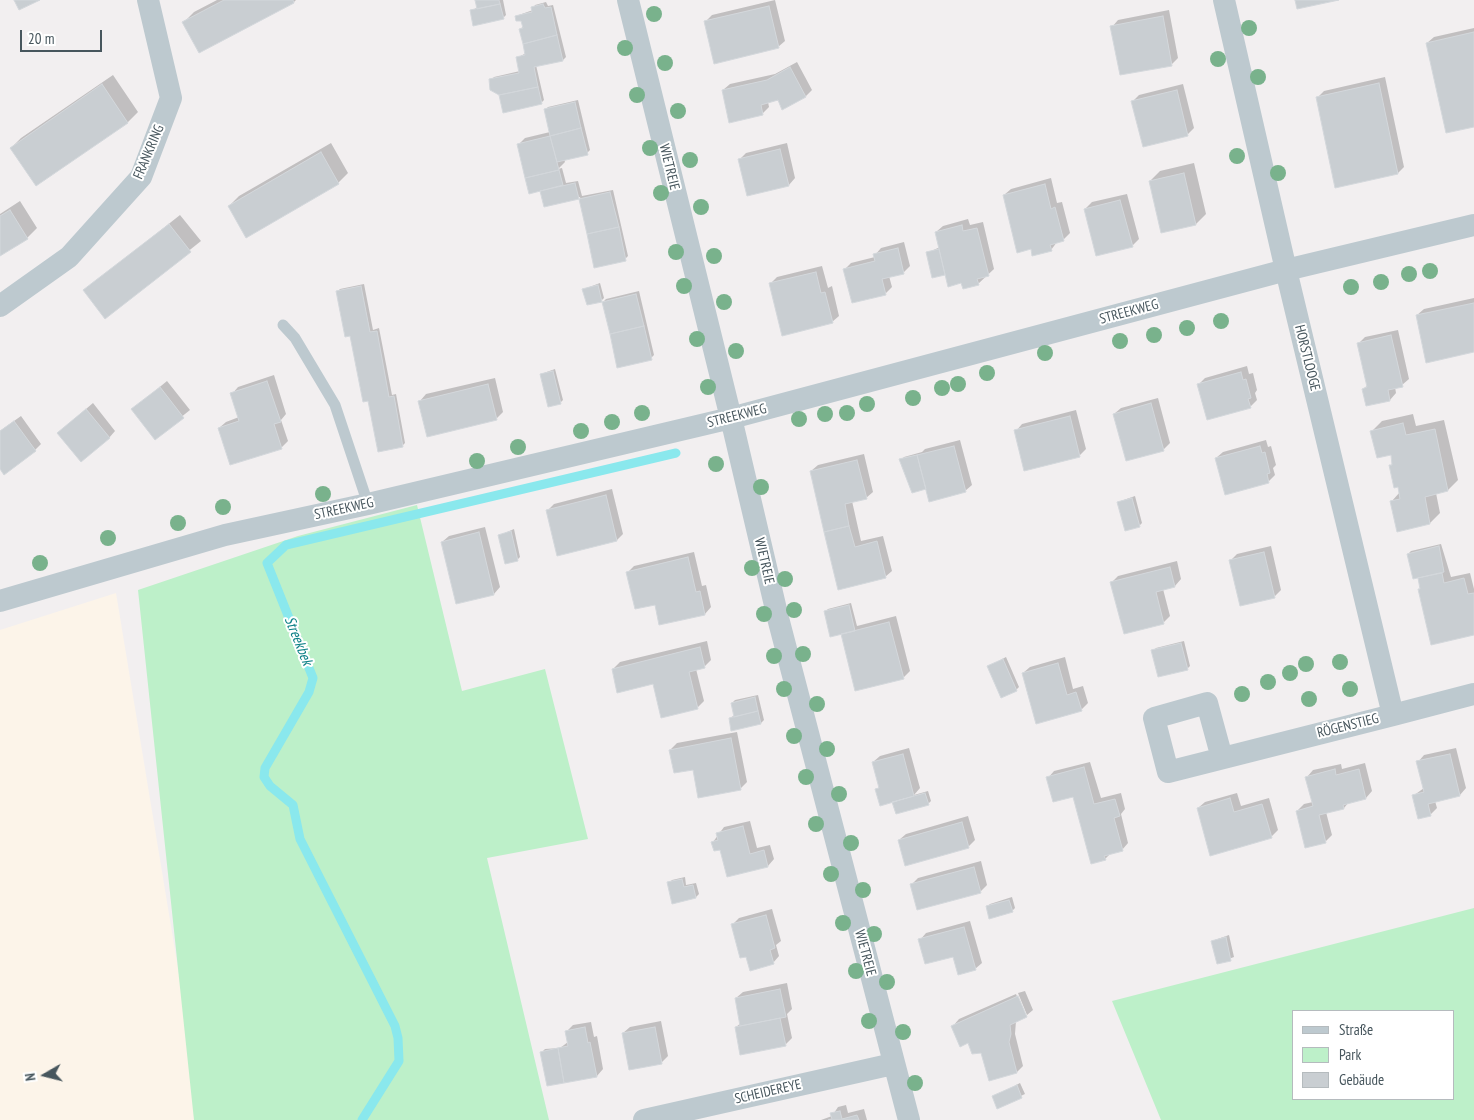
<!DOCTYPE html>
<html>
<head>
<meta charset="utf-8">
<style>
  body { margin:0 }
  #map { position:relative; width:1474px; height:1120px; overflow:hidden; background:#f2eff0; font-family:"PT Sans Narrow",sans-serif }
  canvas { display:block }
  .legend { position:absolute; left:1292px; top:1010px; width:162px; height:90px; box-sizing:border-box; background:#fff; border:1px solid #b5bbbe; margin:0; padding:6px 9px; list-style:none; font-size:15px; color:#47565d }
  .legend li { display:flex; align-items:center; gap:10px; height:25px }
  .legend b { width:25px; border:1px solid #b5bbbe }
  .north { position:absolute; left:20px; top:1050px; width:50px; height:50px; -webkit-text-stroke:4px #fff; paint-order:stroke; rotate:262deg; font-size:14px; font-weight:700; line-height:20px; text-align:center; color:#47565d }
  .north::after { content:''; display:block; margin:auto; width:18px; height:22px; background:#47565d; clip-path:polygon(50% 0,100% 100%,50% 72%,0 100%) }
  .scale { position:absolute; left:20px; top:30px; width:82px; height:22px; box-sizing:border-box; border:2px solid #47565d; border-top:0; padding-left:6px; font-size:15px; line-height:18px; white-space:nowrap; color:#47565d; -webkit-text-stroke:4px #fff; paint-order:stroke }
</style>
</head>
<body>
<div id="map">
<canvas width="1474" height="1120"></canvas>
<ul class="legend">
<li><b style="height:6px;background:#bdc9cf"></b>Straße</li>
<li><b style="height:14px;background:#bdf0c9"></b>Park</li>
<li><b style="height:14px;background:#c9ced2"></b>Gebäude</li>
</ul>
<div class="north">N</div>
<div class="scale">20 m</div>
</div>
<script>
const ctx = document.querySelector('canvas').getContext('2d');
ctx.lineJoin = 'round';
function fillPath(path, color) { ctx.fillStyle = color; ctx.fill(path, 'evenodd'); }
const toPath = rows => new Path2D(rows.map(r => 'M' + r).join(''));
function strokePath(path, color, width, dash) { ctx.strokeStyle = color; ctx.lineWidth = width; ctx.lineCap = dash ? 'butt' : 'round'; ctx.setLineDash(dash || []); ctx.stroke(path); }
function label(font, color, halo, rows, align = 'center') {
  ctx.font = font + ' "PT Sans Narrow",sans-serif'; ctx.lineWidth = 4; ctx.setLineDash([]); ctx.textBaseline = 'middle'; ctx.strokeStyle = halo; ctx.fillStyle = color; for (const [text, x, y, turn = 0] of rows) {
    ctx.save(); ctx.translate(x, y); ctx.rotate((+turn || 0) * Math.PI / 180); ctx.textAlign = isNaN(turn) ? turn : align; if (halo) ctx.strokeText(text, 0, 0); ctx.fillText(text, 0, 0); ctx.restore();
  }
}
const commercial = toPath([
  [116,593,203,1120,0,1120,0,630]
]);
const green = toPath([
  [417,505,462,691,545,669,588,839,487,858,549,1120,194,1120,138,590,298,536],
  [1474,908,1474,1120,1161,1120,1112,1001],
  [1453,1011,1453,1099,1293,1099,1293,1011]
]);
const shadow = toPath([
  [217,0,296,0,294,2,184,22,194,12],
  [477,0,503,0,506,15,503,18,471,11,478,7],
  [775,0,785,41,778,47,705,22,712,15],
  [546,2,548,6,553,5,566,57,563,60,536,65,544,100,541,103,500,94,491,80,494,77,520,71,517,58,526,53,520,30,523,26,522,20,516,16,533,10,535,5],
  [1169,10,1178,58,1172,64,1121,74,1112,27,1118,20],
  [1474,28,1474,125,1427,43,1434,37],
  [797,62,812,90,806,96,768,102,769,107,762,114,723,90,730,84,775,74],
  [113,75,138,112,128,122,36,185,11,148,21,138],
  [1385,77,1404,167,1398,173,1317,98,1324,91],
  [1183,84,1194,128,1187,135,1133,101,1139,95],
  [578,100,590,150,587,153,564,159,565,162,558,169,562,168,566,183,578,181,582,196,613,190,628,256,625,259,595,266,580,197,545,205,541,190,518,145,525,138,550,132,545,110,548,107],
  [331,143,348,173,338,183,229,206,239,196],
  [787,143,795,178,789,185,740,159,746,153],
  [1194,163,1206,214,1196,224,1150,181,1160,171],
  [1051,178,1057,203,1062,202,1070,233,1063,240,1057,242,1051,250,1031,248,1004,195,1011,189],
  [1127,194,1139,239,1132,246,1085,209,1092,202],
  [20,201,37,228,27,238,0,255,0,214],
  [180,215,201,241,106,317,85,290],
  [968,219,970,225,983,222,994,269,978,284,962,282,946,272,945,274,927,253,940,247,936,232,943,226],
  [904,242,910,266,903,273,889,276,892,287,885,294,844,270,851,263,875,257,875,255,881,248],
  [822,266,828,288,832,286,839,316,832,322,771,283,777,277],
  [600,283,604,298,601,301,584,289],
  [364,284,373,330,379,328,392,395,396,394,405,443,402,446,369,400,337,292,340,289],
  [639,291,654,355,651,358,603,302,606,299],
  [1474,298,1474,351,1417,315,1424,309],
  [1398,330,1409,379,1402,385,1395,387,1396,393,1390,400,1363,389,1368,385,1359,343,1365,337],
  [1247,366,1249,374,1253,373,1257,390,1255,393,1257,400,1250,407,1199,384,1205,378],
  [555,369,563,400,560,403,541,374],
  [274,375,286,414,281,420,288,441,281,448,219,428,226,422,239,417,232,394,238,387],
  [495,378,503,412,496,419,420,401,426,394],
  [167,381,190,410,155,438,133,409],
  [1158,398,1170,443,1163,450,1114,414,1121,408],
  [93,403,115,431,109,438,58,433],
  [1076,410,1086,449,1079,456,1016,431,1022,424],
  [1413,414,1416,426,1444,420,1458,480,1448,490,1436,493,1440,513,1430,523,1391,502,1400,492,1390,466,1393,463,1392,453,1372,431,1382,421],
  [21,416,41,444,35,450,0,467,0,431],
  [960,440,972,485,965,491,927,487,901,460,904,457,922,452,925,449],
  [1266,440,1268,447,1271,446,1276,465,1273,468,1275,475,1268,482,1216,458,1223,452],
  [864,454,873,492,866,498,852,501,861,541,883,536,892,571,885,577,839,589,811,471,818,465],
  [612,489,623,534,617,540,548,510,554,504],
  [1135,496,1142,523,1139,526,1118,502],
  [485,527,500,587,494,594,442,542,449,536],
  [514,529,520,557,517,560,500,535],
  [1441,544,1451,577,1470,573,1474,589,1474,634,1419,590,1421,587,1419,578,1422,576,1408,554,1411,551],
  [1271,546,1281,590,1275,596,1241,605,1230,561,1237,554],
  [694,552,702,586,706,585,711,607,705,614,660,624,655,603,628,572,634,566],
  [1177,561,1181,579,1175,586,1163,589,1170,616,1163,623,1112,582,1118,576],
  [851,603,857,626,896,616,910,671,903,678,842,635,825,612,828,609],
  [707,641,711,660,704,667,696,669,704,701,697,708,654,683,613,669,620,662],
  [1184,641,1190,666,1187,669,1153,651,1156,648],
  [1006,657,1019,687,1016,690,989,666],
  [1065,657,1073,689,1083,686,1088,703,1081,710,1023,673,1030,667],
  [758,695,764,720,761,723,730,718,735,715,732,703,735,700],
  [737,732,747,782,740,789,694,769,670,750,677,743],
  [909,748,920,788,914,795,928,791,931,801,928,804,877,789,880,786,873,762,880,756],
  [1456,748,1466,788,1460,795,1435,801,1437,808,1430,815,1413,796,1424,788,1418,762,1424,755],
  [1090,762,1101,798,1121,793,1125,809,1121,814,1128,843,1122,850,1112,852,1105,859,1074,796,1048,778,1054,771],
  [1365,763,1372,791,1366,798,1349,802,1344,808,1326,812,1332,835,1325,842,1297,811,1304,804,1313,802,1307,777,1313,770,1341,764,1342,769],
  [1237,793,1241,806,1269,798,1278,830,1271,837,1198,808,1205,802],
  [968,816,975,840,968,847,899,840,906,834],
  [750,821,757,848,770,845,774,859,768,866,721,848,713,842,724,827],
  [981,861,987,885,980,892,911,885,918,878],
  [685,877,686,885,696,883,699,894,696,897,669,883,672,880],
  [1012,897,1015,908,1012,911,987,907,990,904],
  [772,909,781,941,776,945,779,956,773,963,747,955,732,925,739,918],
  [970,921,982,963,975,969,954,955,920,940,926,933],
  [1229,935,1234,957,1218,963,1212,941],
  [787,983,792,1009,787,1014,792,1038,785,1045,736,1027,741,1023,736,998,743,992],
  [1025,991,1033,1010,1027,1015,1018,993],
  [1016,994,1025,1015,1027,1015,1016,1021,1015,1034,1023,1066,1017,1072,982,1052,953,1026,959,1019],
  [661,1021,668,1056,661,1063,623,1033,630,1027],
  [591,1022,594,1037,597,1036,603,1069,597,1076,542,1052,545,1049,560,1048,568,1042,566,1032,573,1025],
  [1020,1083,1025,1094,997,1107,993,1097],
  [846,1105,848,1113,864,1109,867,1120,821,1120,832,1116,838,1107]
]);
const stream = toPath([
  [362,1120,399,1061,398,1038,395,1026,300,839,293,805,270,786,264,777,265,768,309,692,313,678,267,563,286,545,676,453]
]);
const building = toPath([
  [14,0,40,0,19,10,14,0],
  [224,0,293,0,294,3,199,53,182,22,224,0],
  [475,0,499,0,500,4,477,9,475,0],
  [1295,0,1339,0,1297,9,1295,0],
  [500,4,504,19,473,26,470,10,500,4],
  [543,4,545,8,551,7,557,35,523,44,519,29,523,28,521,21,516,21,515,16,532,12,531,7,543,4],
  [769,6,779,48,714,64,704,21,769,6],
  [1163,16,1172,66,1120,75,1110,26,1163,16],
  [1474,32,1474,127,1446,133,1426,43,1474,32],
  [557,35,563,61,534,67,538,87,499,95,490,90,489,79,519,73,516,57,525,55,523,44,557,35],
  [790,67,806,97,782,110,778,100,761,105,763,115,729,123,722,90,767,80,790,67],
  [1379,83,1398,174,1335,188,1316,97,1379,83],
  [102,84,128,123,36,186,10,148,102,84],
  [538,87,542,104,503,113,499,95,538,87],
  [1177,90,1188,136,1143,147,1131,101,1177,90],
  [575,102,581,128,550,136,544,109,575,102],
  [581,128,588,155,557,162,550,136,581,128],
  [550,136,559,170,525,178,517,144,550,136],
  [780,149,789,186,747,196,738,159,780,149],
  [321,152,339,184,246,238,228,206,321,152],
  [559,170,563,185,529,194,525,178,559,170],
  [1184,173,1196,225,1161,233,1149,181,1184,173],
  [575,183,579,199,544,207,540,191,575,183],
  [1045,184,1051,209,1055,207,1064,241,1050,245,1052,251,1032,256,1031,249,1017,253,1003,195,1045,184],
  [610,192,619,227,587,234,579,199,610,192],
  [1120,200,1133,247,1096,256,1084,209,1120,200],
  [10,210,28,239,0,256,0,216,10,210],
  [169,224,191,252,105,319,83,290,169,224],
  [962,225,963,231,977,228,989,276,977,279,979,285,963,289,961,283,948,287,935,232,962,225],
  [619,227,626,261,594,268,587,234,619,227],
  [898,248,904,274,882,279,886,295,852,303,843,269,875,261,873,254,898,248],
  [939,249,945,275,932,278,926,252,939,249],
  [816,272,821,293,825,292,833,323,782,336,769,283,816,272],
  [598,285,602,302,587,305,582,289,598,285],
  [361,286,370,332,377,331,389,397,394,396,403,447,378,452,368,401,363,402,350,336,345,337,336,291,361,286],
  [636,294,644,326,610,334,602,302,636,294],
  [1474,303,1474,352,1426,363,1416,315,1474,303],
  [644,326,652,360,617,368,610,334,644,326],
  [1391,335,1403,387,1388,390,1390,401,1366,406,1362,389,1367,387,1357,343,1391,335],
  [553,371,561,404,548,407,540,374,553,371],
  [1241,372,1243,380,1246,379,1251,398,1248,399,1251,408,1207,420,1197,384,1241,372],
  [267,381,281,422,274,424,282,449,230,465,218,428,239,421,230,393,267,381],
  [488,384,497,420,427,437,418,401,488,384],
  [160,387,184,418,155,440,131,409,160,387],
  [1151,403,1164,451,1126,461,1113,414,1151,403],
  [86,409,110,438,81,462,57,433,86,409],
  [1070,416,1080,457,1024,471,1014,430,1070,416],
  [14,421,36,451,4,475,0,469,0,431,14,421],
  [1403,423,1406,435,1435,429,1448,491,1425,497,1430,524,1397,532,1390,501,1400,499,1398,487,1394,488,1389,465,1392,465,1391,455,1377,458,1370,431,1403,423],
  [954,446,966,492,929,502,917,455,954,446],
  [1260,446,1262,453,1265,452,1270,473,1267,474,1269,483,1225,495,1215,458,1260,446],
  [917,455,926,489,912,493,899,459,917,455],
  [857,460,867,499,845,504,849,526,824,532,810,471,857,460],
  [606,495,617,541,557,556,546,510,606,495],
  [1132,498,1140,527,1125,531,1117,502,1132,498],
  [849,526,855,547,877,541,886,578,838,590,824,532,849,526],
  [511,531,518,561,505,564,498,535,511,531],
  [479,532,494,595,456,604,441,542,479,532],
  [1439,546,1444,572,1413,579,1407,554,1439,546],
  [1264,552,1275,598,1240,606,1229,560,1264,552],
  [688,557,696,592,700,591,705,615,659,625,655,605,635,609,626,572,688,557],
  [1170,567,1175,587,1156,592,1164,624,1124,634,1110,582,1170,567],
  [1442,573,1444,583,1464,578,1468,594,1474,593,1474,635,1431,645,1418,589,1420,589,1418,578,1442,573],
  [849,605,855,631,830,637,824,611,849,605],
  [889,622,904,679,855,691,841,634,889,622],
  [1181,643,1188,670,1158,677,1151,650,1181,643],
  [700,647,705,668,689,672,698,709,661,718,653,684,617,693,612,669,700,647],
  [1003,659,1017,691,1001,698,987,666,1003,659],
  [1058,663,1067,695,1076,692,1082,711,1036,724,1022,673,1058,663],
  [755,697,758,711,734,717,731,703,755,697],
  [758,711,761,724,731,731,729,718,758,711],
  [731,738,741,790,698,798,693,770,674,773,669,750,731,738],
  [903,754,914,796,880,806,875,789,879,788,872,762,903,754],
  [1450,754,1460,796,1428,804,1431,816,1418,819,1412,795,1424,792,1416,761,1450,754],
  [1084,767,1094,804,1115,799,1120,816,1114,818,1123,851,1104,856,1106,860,1091,864,1073,797,1053,802,1046,777,1084,767],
  [1335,769,1336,775,1359,769,1366,799,1343,805,1344,809,1319,815,1326,843,1305,848,1296,811,1313,806,1305,777,1335,769],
  [925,793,929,805,896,814,892,802,925,793],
  [1230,798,1234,812,1262,804,1272,838,1210,856,1197,808,1230,798],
  [962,822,969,848,905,866,898,840,962,822],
  [743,826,750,854,764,850,768,867,727,877,720,850,714,851,711,842,718,840,716,833,743,826],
  [974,867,981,893,917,910,910,884,974,867],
  [682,879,684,887,693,885,696,898,672,904,667,882,682,879],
  [1009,900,1013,912,989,919,986,906,1009,900],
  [766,915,775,948,770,950,774,964,750,971,746,957,740,958,731,924,766,915],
  [964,927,976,970,958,975,953,957,925,964,918,939,964,927],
  [1226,937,1231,961,1217,964,1211,941,1226,937],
  [780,989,786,1017,740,1026,735,998,780,989],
  [1018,996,1027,1017,1010,1025,1011,1034,1009,1042,1017,1073,989,1081,981,1053,972,1054,968,1043,960,1047,951,1026,1018,996],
  [780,1018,786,1046,740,1055,735,1027,780,1018],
  [585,1027,588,1043,590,1042,597,1077,564,1083,558,1048,568,1046,565,1031,585,1027],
  [655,1027,662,1064,629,1070,622,1033,655,1027],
  [558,1048,564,1083,547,1086,540,1052,558,1048],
  [1017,1085,1022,1098,997,1109,992,1096,1017,1085],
  [840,1111,842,1119,857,1115,859,1120,828,1120,832,1119,830,1113,840,1111]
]);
const lane = toPath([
  [283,325,295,338,335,405,368,504]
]);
const street = toPath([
  [628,0,731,418,778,618,909,1120],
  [1224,0,1286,270,1393,715],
  [0,306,69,257,141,177,171,98,148,0],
  [0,601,225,535,368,504,731,418,1286,270,1474,225],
  [1222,758,1207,703,1154,718,1168,772,1393,715,1474,694],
  [644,1120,893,1064]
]);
const trees = [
  [654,14],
  [1249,28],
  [625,48],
  [1218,59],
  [665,63],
  [1258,77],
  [637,95],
  [678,111],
  [650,148],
  [1237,156],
  [690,160],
  [1278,173],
  [661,193],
  [701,207],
  [676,252],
  [714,256],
  [1430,271],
  [1409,274],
  [1381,282],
  [684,286],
  [1351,287],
  [724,302],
  [1221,321],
  [1187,328],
  [1154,335],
  [697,339],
  [1120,341],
  [736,351],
  [1045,353],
  [987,373],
  [958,384],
  [708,387],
  [942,388],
  [913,398],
  [867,404],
  [642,413],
  [847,413],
  [825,414],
  [799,419],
  [612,422],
  [581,431],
  [518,447],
  [477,461],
  [716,464],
  [761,487],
  [323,494],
  [223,507],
  [178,523],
  [108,538],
  [40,563],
  [752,568],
  [785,579],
  [794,610],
  [764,614],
  [803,654],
  [774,656],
  [1340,662],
  [1306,664],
  [1290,673],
  [1268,682],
  [784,689],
  [1350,689],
  [1242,694],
  [1309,699],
  [817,704],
  [794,736],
  [827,749],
  [806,777],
  [839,794],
  [816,824],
  [851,843],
  [831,874],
  [863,890],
  [843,923],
  [874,934],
  [856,971],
  [887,982],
  [869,1021],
  [903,1032],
  [915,1083]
];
const streetNames = [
  ["FRANKRING",149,152,-67],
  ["WIETREIE",669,167,76],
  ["STREEKWEG",1129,312,-15],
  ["HORSTLOOGE",1307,358,76],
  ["STREEKWEG",737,416,-14],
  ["STREEKWEG",344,509,-12],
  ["WIETREIE",764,561,77],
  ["RÖGENSTIEG",1348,726,-14],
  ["WIETREIE",865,953,75],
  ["SCHEIDEREYE",768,1092,-13]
];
const waterNames = [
  ["Streekbek",298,641,68]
];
fillPath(commercial, '#fcf4e9');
fillPath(green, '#bdf0c9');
fillPath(shadow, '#0003');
strokePath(stream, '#8ae8ed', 9);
fillPath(building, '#c9ced2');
strokePath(building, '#d3d7db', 1);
strokePath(lane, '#bdc9cf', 11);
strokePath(street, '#bdc9cf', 22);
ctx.fillStyle = '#79b28c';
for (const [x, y] of trees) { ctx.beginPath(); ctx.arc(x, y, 8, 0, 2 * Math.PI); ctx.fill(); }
label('14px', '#47565d', '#fff', streetNames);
label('italic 15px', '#0c8086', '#fff', waterNames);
</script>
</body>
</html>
